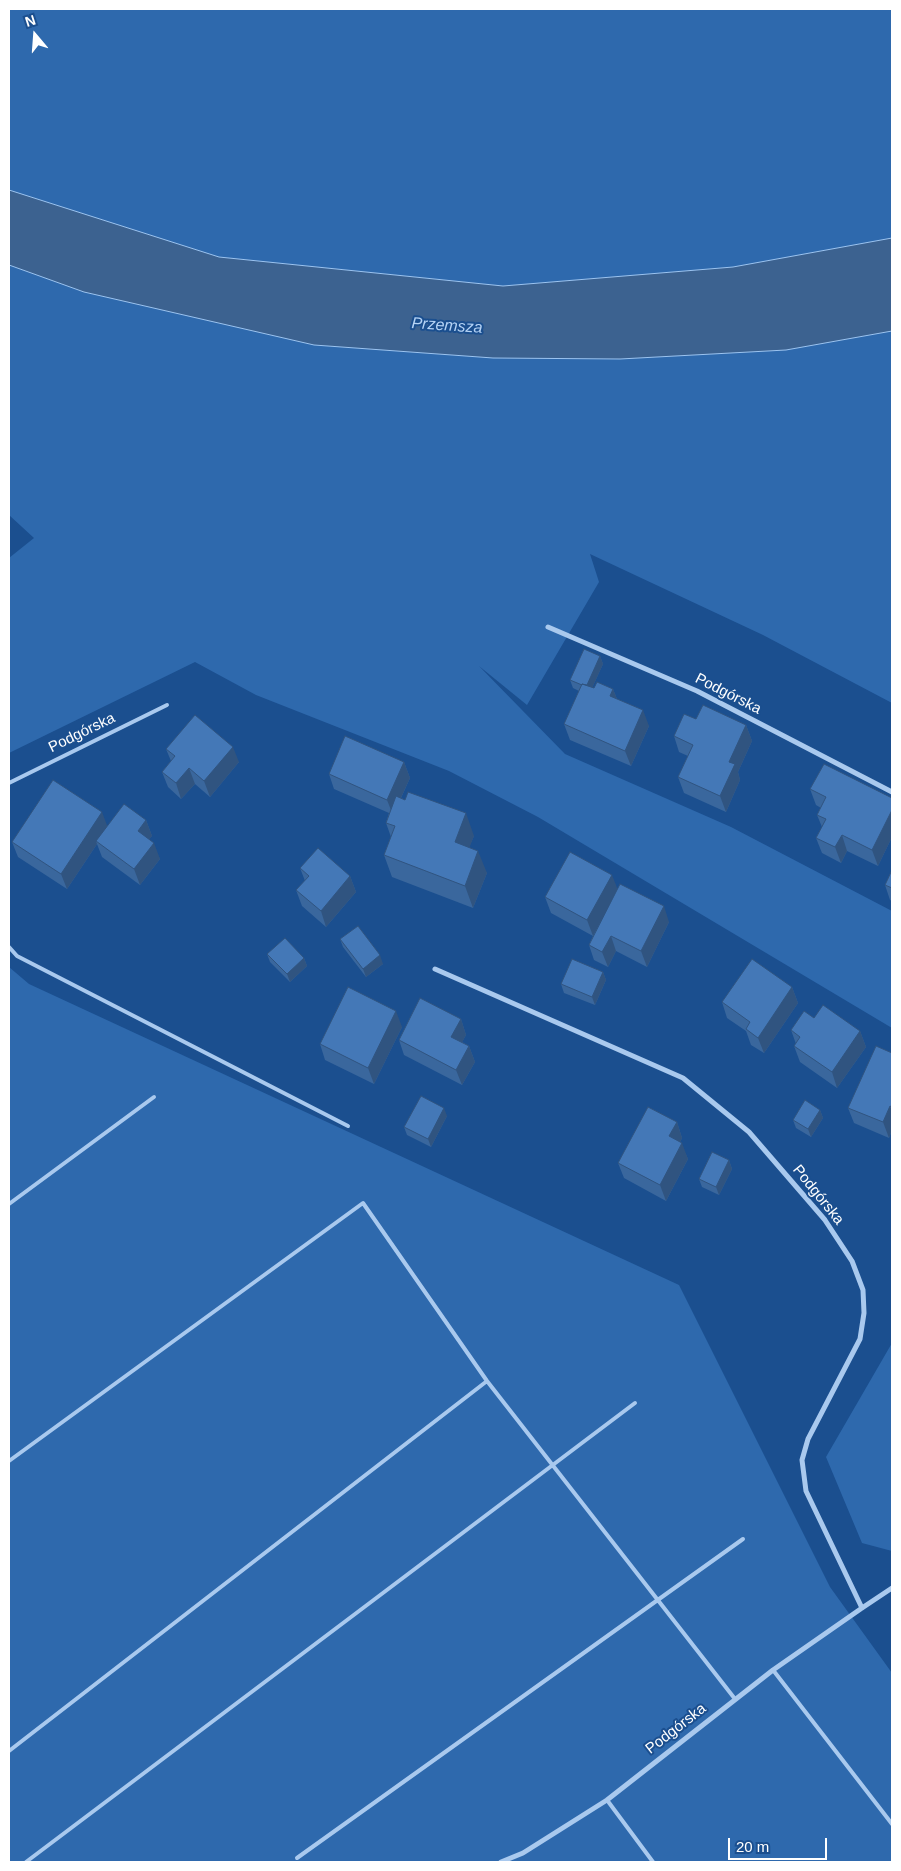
<!DOCTYPE html>
<html>
<head>
<meta charset="utf-8">
<style>
  body { margin:0 }
  #map { position:relative; width:901px; height:1871px; overflow:hidden; background:#1b4f8f; font-family:Helvetica,sans-serif }
  canvas { display:block }
  .frame { position:absolute; inset:0; border:10px solid #fff; pointer-events:none }
  .north { position:absolute; left:10px; top:10px; width:50px; height:50px; -webkit-text-stroke:4px #1b4f8f; paint-order:stroke; rotate:342deg; font-size:14px; font-weight:700; line-height:20px; text-align:center; color:#fff }
  .north::after { content:''; display:block; margin:auto; width:18px; height:22px; background:#fff; clip-path:polygon(50% 0,100% 100%,50% 72%,0 100%) }
  .scale { position:absolute; left:728px; top:1838px; width:99px; height:22px; box-sizing:border-box; border:2px solid #fff; border-top:0; padding-left:6px; font-size:15px; line-height:18px; white-space:nowrap; color:#fff; -webkit-text-stroke:4px #1b4f8f; paint-order:stroke }
</style>
</head>
<body>
<div id="map">
<canvas width="901" height="1871"></canvas>
<div class="frame"></div>
<div class="north">N</div>
<div class="scale">20 m</div>
</div>
<script>
const ctx = document.querySelector('canvas').getContext('2d');
ctx.lineJoin = 'round';
function fillPath(path, color) { ctx.fillStyle = color; ctx.fill(path, 'evenodd'); }
const toPath = rows => new Path2D(rows.map(r => 'M' + r).join(''));
function strokePath(path, color, width, dash) { ctx.strokeStyle = color; ctx.lineWidth = width; ctx.lineCap = dash ? 'butt' : 'round'; ctx.setLineDash(dash || []); ctx.stroke(path); }
function label(font, color, halo, rows, align = 'center') {
  ctx.font = font + ' Helvetica,sans-serif'; ctx.lineWidth = 4; ctx.setLineDash([]); ctx.textBaseline = 'middle'; ctx.strokeStyle = halo; ctx.fillStyle = color; for (const [text, x, y, turn = 0] of rows) {
    ctx.save(); ctx.translate(x, y); ctx.rotate((+turn || 0) * Math.PI / 180); ctx.textAlign = isNaN(turn) ? turn : align; if (halo) ctx.strokeText(text, 0, 0); ctx.fillText(text, 0, 0); ctx.restore();
  }
}
const green = toPath([
  [9,9,892,9,892,238,733,267,503,286,219,257,9,190],
  [9,265,84,292,314,345,493,358,620,359,786,350,892,331,892,703,763,635,590,554,599,582,527,705,479,666,565,754,731,827,892,911,892,1028,538,817,449,771,256,695,195,662,9,753,9,558,34,538,9,515],
  [9,967,29,984,679,1285,830,1587,892,1673,892,1862,9,1862],
  [892,1343,892,1551,862,1543,826,1457]
]);
const water = toPath([
  [9,190,219,257,503,286,733,267,892,238,892,331,786,350,620,359,493,358,314,345,84,292,9,265,9,190]
]);
const service = toPath([
  [9,783,167,705],
  [9,947,17,956,348,1126],
  [9,1204,154,1097],
  [9,1461,363,1203,487,1381,735,1699],
  [773,1670,892,1824],
  [9,1751,487,1381],
  [607,1800,653,1862],
  [297,1858,743,1539],
  [26,1862,635,1403]
]);
const minor = toPath([
  [548,627,697,691,892,792],
  [435,969,683,1078,749,1132,825,1220,852,1261,863,1290,864,1313,860,1339,808,1439,802,1460,806,1491,862,1608],
  [501,1862,523,1853,607,1800,773,1670,862,1608,892,1588]
]);
const wall = toPath([
  [600,656,603,664,592,688,613,689,617,699,649,726,631,766,570,740,564,724,579,691,573,688,570,680],
  [696,719,746,725,752,741,738,772,740,780,726,812,684,793,678,777,688,756,679,752,674,736],
  [166,749,239,762,210,797,195,784,181,799,168,787,162,772,171,761],
  [404,762,410,778,401,798,474,836,469,847,487,873,473,908,392,877,384,855,391,837,386,823,389,813,334,789,329,774],
  [810,789,892,798,892,837,878,866,847,851,841,863,822,853,816,838,822,827,817,815,821,808,816,805],
  [146,820,152,836,149,839,160,859,140,885,102,857,97,844,67,889,18,857,12,842],
  [300,868,350,876,356,892,326,927,302,906,296,890,305,881],
  [892,870,892,901,890,900,885,885],
  [617,889,669,922,647,967,616,951,608,967,594,960,589,945,593,936,551,913,545,897],
  [340,939,383,964,366,977,343,947],
  [267,954,304,958,307,966,290,982,270,962],
  [603,972,606,980,595,1005,564,993,561,984],
  [792,987,798,1003,764,1053,751,1045,746,1031,727,1018,722,1002],
  [814,1018,860,1031,866,1047,837,1088,800,1062,794,1046,796,1044,791,1030],
  [461,1019,466,1035,462,1042,469,1046,475,1062,462,1085,404,1055,399,1040],
  [402,1027,374,1084,325,1060,320,1044],
  [892,1053,892,1130,889,1138,854,1123,848,1108],
  [820,1110,823,1118,811,1137,796,1128,793,1120],
  [447,1116,431,1147,407,1135,404,1127],
  [677,1122,682,1138,680,1142,688,1159,666,1201,624,1178,618,1163],
  [729,1160,732,1169,719,1195,702,1187,699,1179]
]);
const shadedWall = toPath([
  [600,656,603,664,589,695,586,687],
  [613,689,619,704,610,696],
  [643,710,649,726,631,766,625,751],
  [746,725,752,741,738,772,740,780,726,812,720,796,729,762],
  [233,747,239,762,210,797,204,781],
  [404,762,410,778,393,815,387,800],
  [189,768,195,784,181,799,176,783],
  [892,810,892,837,878,866,872,850],
  [102,812,108,828,96,841,97,844,67,889,61,874],
  [466,813,474,836,463,864,455,842],
  [146,820,152,836,143,847,138,831],
  [842,835,847,851,841,863,835,847],
  [154,843,160,859,140,885,134,869],
  [478,851,487,873,473,908,465,886],
  [612,875,618,890,593,936,587,920],
  [350,876,356,892,326,927,321,911],
  [664,906,669,922,647,967,641,951],
  [611,936,616,951,608,967,602,952],
  [380,955,383,964,366,977,363,969],
  [304,958,307,966,290,982,287,974],
  [603,972,606,980,595,1005,592,997],
  [792,987,798,1003,764,1053,758,1038],
  [396,1011,402,1027,374,1084,368,1068],
  [461,1019,466,1035,457,1052,451,1037],
  [860,1031,866,1047,837,1088,832,1072],
  [469,1046,475,1062,462,1085,456,1070],
  [890,1106,892,1111,892,1130,889,1138,883,1122],
  [444,1108,447,1116,431,1147,428,1139],
  [820,1110,823,1118,811,1137,808,1129],
  [677,1122,682,1138,675,1152,669,1136],
  [682,1143,688,1159,666,1201,660,1185],
  [729,1160,732,1169,719,1195,716,1187]
]);
const building = toPath([
  [584,649,600,656,587,685,582,684,582,685,570,680,584,649],
  [597,682,613,689,610,696,643,710,625,751,564,724,582,684,594,688,597,682],
  [703,705,746,725,729,762,735,764,720,796,678,777,693,745,674,736,684,714,696,719,703,705],
  [195,715,233,747,204,781,189,768,176,783,162,772,175,756,166,749,195,715],
  [345,736,404,762,387,800,329,774,345,736],
  [824,764,892,798,892,810,872,850,842,835,835,847,816,838,826,819,817,815,826,797,810,789,824,764],
  [53,780,102,812,61,874,12,842,53,780],
  [408,792,466,813,455,842,478,851,465,886,384,855,395,826,386,823,396,796,405,800,408,792],
  [124,804,146,820,138,831,154,843,134,869,96,841,124,804],
  [318,848,350,876,321,911,296,890,309,876,300,868,318,848],
  [570,852,612,875,587,920,545,897,570,852],
  [892,870,892,888,885,885,892,870],
  [620,884,664,906,641,951,611,936,602,952,589,945,620,884],
  [358,926,380,955,363,969,340,939,358,926],
  [285,938,304,958,287,974,267,954,285,938],
  [572,959,603,972,592,997,561,984,572,959],
  [752,959,792,987,758,1038,746,1029,750,1022,722,1002,752,959],
  [348,987,396,1011,368,1068,320,1044,348,987],
  [420,998,461,1019,451,1037,469,1046,456,1070,399,1040,420,998],
  [823,1005,860,1031,832,1072,794,1046,800,1037,791,1030,804,1011,814,1018,823,1005],
  [876,1046,892,1053,892,1107,890,1106,883,1122,848,1108,876,1046],
  [421,1096,444,1108,428,1139,404,1127,421,1096],
  [805,1100,820,1110,808,1129,793,1120,805,1100],
  [648,1107,677,1122,669,1136,682,1143,660,1185,618,1163,648,1107],
  [712,1152,729,1160,716,1187,699,1179,712,1152]
]);
const streetNames = [
  ["Podgórska",728,694,27],
  ["Podgórska",82,733,-26],
  ["Podgórska",818,1195,51],
  ["Podgórska",676,1729,-38]
];
const waterNames = [
  ["Przemsza",447,326,4]
];
fillPath(green, '#2e69ad');
fillPath(water, '#3c6290');
strokePath(water, '#9cc4f0', 1);
strokePath(service, '#a9c9ee', 4);
strokePath(minor, '#a9c9ee', 5);
fillPath(wall, '#3a679d');
fillPath(shadedWall, '#305480');
fillPath(building, '#4478b7');
strokePath(building, '#305480', 1);
label('15px', '#fff', '#1b4f8f', streetNames);
label('italic 16px', '#b5d3f5', '#1b4f8f', waterNames);
</script>
</body>
</html>
